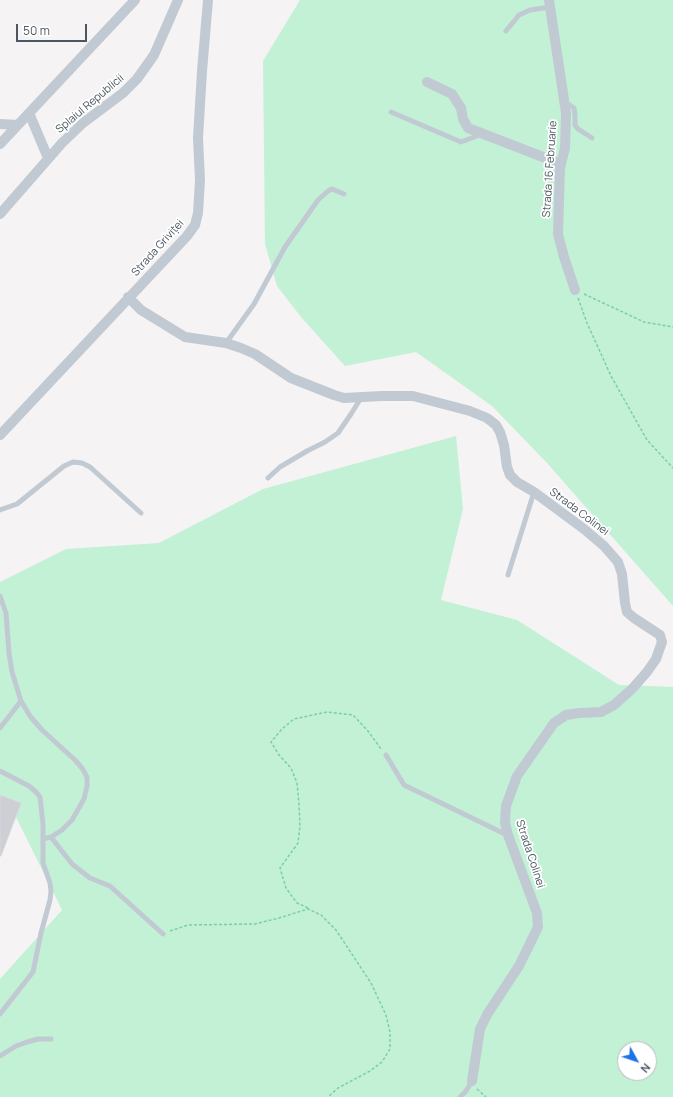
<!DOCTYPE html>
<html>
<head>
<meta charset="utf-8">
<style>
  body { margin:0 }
  #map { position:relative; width:673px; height:1097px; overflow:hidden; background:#f5f3f3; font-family:Manrope,sans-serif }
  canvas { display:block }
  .north { position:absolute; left:617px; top:1041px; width:40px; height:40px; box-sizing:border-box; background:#fff; border:1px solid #b7bbc0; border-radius:50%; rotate:130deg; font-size:11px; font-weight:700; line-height:16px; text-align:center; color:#4a5661 }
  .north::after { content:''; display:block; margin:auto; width:14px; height:18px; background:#1a73e8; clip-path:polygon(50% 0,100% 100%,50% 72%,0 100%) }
  .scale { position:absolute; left:16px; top:24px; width:71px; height:18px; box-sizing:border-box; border:2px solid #4a5661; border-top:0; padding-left:5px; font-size:12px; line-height:14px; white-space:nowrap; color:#4a5661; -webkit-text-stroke:3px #fff; paint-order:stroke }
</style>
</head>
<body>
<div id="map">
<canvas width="673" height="1097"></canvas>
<div class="north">N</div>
<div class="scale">50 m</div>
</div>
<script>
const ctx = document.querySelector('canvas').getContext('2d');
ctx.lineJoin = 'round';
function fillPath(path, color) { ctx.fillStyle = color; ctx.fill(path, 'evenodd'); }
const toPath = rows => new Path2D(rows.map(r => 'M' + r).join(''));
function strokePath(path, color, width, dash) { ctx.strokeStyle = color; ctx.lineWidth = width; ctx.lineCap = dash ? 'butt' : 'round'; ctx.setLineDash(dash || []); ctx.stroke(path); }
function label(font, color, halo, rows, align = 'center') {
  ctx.font = font + ' Manrope,sans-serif'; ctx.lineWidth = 3.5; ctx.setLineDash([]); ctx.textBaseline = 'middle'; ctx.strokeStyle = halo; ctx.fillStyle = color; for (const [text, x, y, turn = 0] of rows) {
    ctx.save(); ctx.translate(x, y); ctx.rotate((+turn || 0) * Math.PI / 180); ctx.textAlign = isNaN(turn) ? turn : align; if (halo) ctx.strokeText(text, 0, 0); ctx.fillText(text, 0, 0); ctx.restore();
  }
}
const green = toPath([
  [300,0,673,0,673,606,547,463,492,406,416,352,345,366,301,317,277,286,265,244,263,61],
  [456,436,463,509,441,600,517,620,619,685,673,687,673,1097,0,1097,0,979,62,910,8,801,0,803,0,582,66,549,159,543,263,489],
  [625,1049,649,1049,649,1073,625,1073]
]);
const building = toPath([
  [0,795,21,803,1,856,0,856,0,795]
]);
const path = toPath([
  [584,294,644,322,673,327],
  [578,298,587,323,611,376,647,440,673,468],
  [308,908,297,903,286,888,280,868,298,843,300,826,299,804,297,783,291,768,279,755,271,742,282,729,294,719,327,712,353,715,368,731,381,749],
  [170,931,188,925,255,924,279,918,308,909,321,915,336,930,371,983,386,1015,390,1032,390,1049,382,1062,370,1071,338,1088,328,1097],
  [477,1089,486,1097]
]);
const lane = toPath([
  [506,31,519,15,530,10,550,7],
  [565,102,574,108,575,115,575,125,578,129,592,138],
  [391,112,461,142,482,134],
  [226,343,254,304,285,247,318,200,328,191,332,189,344,194],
  [268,478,280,467,307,451,325,442,338,433,351,414,361,398],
  [0,510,17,504,64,466,73,462,82,463,90,467,141,513],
  [508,575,534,492],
  [0,596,6,613,9,653,12,672,21,701,30,716,42,730,75,760,82,768,87,777,87,786,84,799,72,820,62,830,51,837,43,839],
  [0,728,21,701],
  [386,755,404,785,507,835],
  [0,771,29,786,36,792,40,797,43,824,43,863,50,883,51,891,50,900,41,933,33,972,0,1014],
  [51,837,72,864,90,878,110,886,163,934],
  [0,1056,16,1046,27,1042,38,1039,51,1039],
  [460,1097,466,1091,472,1081]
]);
const street = toPath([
  [549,0,566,113,565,148,560,168,558,234,564,257,575,290],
  [427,82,452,94,461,108,463,119,468,128,561,164],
  [29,113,48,158],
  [0,124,18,125],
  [0,144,135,0],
  [0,214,62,143,83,123,123,93,137,79,154,55,178,0],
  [128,297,141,310,185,337,226,343,241,348,255,354,291,378,334,395,344,398,382,396,413,396,470,411,487,418,496,425,500,432,504,445,507,467,510,475,517,482,534,492,584,529,604,546,618,562,622,574,625,603,627,612,634,618,660,635,662,642,656,659,647,672,632,689,614,705,601,712,579,713,566,715,554,723,517,776,506,806,505,823,508,835,537,913,538,927,519,966,488,1013,480,1029,472,1081],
  [0,435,187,236,195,225,198,213,200,180,198,138,202,71,208,0]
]);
const streetNames = [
  ["Splaiul Republicii",90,104,-40],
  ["Strada 16 Februarie",550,169,-86],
  ["Strada Griviței",158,248,-48],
  ["Strada Colinei",579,512,37],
  ["Strada Colinei",530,854,72]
];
fillPath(green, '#c3f1d5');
fillPath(building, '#cdcfd5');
strokePath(building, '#d7d9de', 1);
strokePath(path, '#7ad0a6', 1.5, [3, 2]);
strokePath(lane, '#c1cad2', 5);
strokePath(street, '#c1cad2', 10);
label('11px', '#4a5661', '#fff', streetNames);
</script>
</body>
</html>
